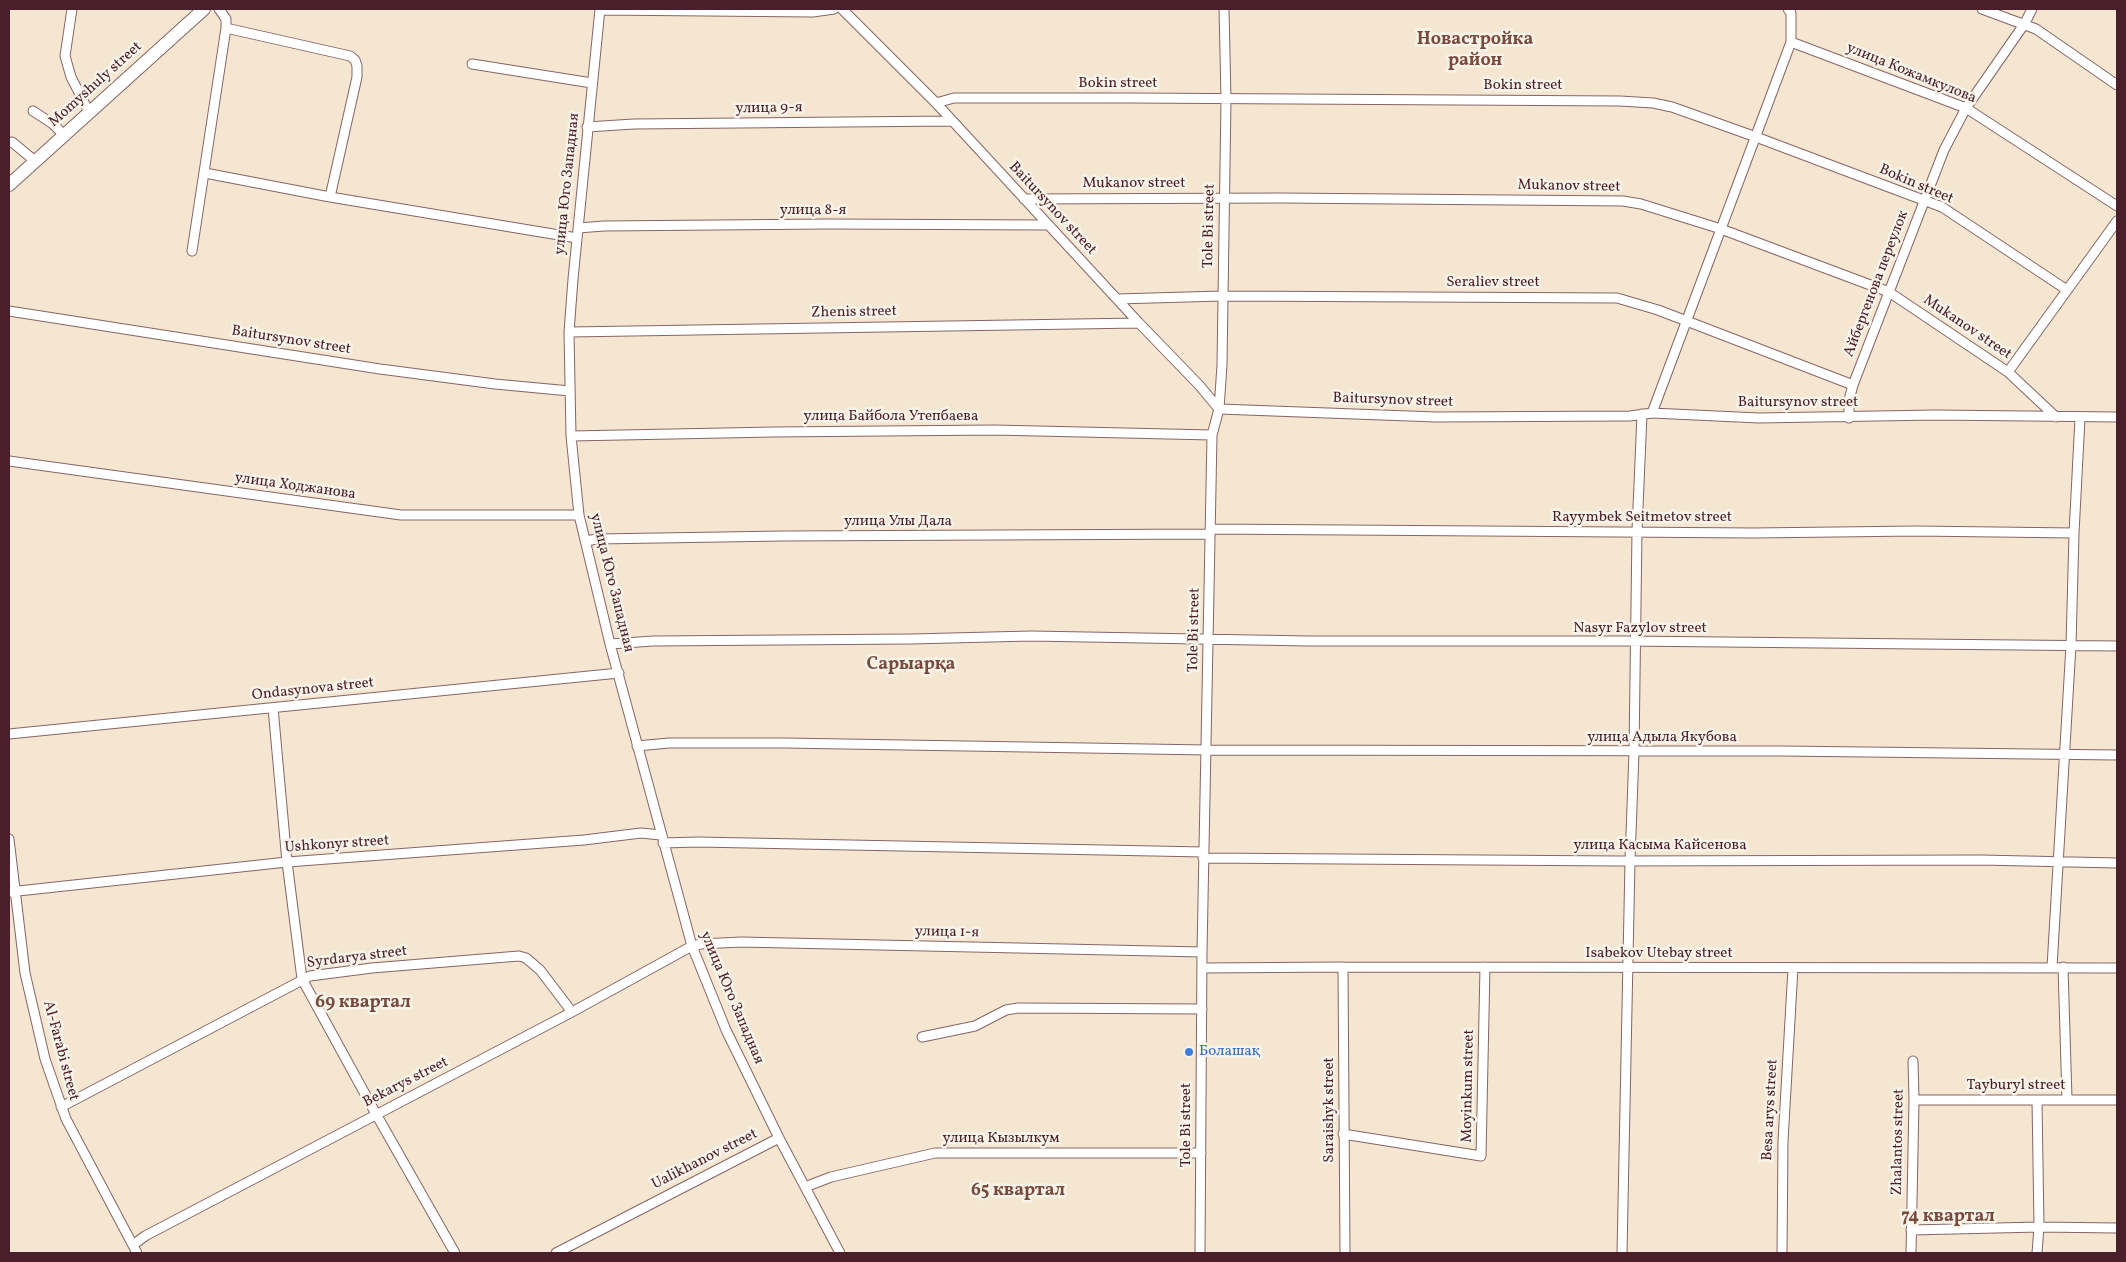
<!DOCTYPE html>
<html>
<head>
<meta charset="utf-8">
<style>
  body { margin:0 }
  #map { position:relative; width:2126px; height:1262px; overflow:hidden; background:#f4e6d0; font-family:Vollkorn,serif }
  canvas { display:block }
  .frame { position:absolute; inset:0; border:10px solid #4a1f2b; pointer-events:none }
</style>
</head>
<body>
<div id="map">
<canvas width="2126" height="1262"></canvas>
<div class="frame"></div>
</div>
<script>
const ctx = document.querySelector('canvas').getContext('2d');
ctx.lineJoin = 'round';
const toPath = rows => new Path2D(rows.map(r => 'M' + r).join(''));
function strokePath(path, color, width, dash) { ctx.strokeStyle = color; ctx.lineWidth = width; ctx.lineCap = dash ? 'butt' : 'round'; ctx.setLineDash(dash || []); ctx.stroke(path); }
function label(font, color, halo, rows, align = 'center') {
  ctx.font = font + ' Vollkorn,serif'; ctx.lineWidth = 5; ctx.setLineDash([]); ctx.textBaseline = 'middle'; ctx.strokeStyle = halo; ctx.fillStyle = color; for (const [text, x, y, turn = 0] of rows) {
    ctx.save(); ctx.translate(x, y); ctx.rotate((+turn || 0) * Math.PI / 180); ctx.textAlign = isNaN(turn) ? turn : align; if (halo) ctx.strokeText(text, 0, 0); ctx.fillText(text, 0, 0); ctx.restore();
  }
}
const minor = toPath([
  [72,9,65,56,71,77,89,112],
  [600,9,573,279,569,332,571,436,579,515,610,644,692,946,726,1030,779,1138,840,1253],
  [842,9,936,103,1139,323,1199,385,1219,409,1436,417,1630,416,1652,413,1759,418,1935,415,2117,417],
  [1982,9,2036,29,2117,85],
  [600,10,813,12,834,9],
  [226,28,350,56,355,60,357,66,357,77,330,197],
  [1791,42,1966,108,2117,206],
  [472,64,592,83],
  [936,103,954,98,1130,98,1620,101,1653,103,1672,107,1756,137,1942,207,2067,290],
  [33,111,53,124,64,135],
  [587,127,634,124,951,121],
  [12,142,35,161],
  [205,173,330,197,577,238],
  [1024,199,1281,198,1623,201,1641,204,1721,229,1889,292,2008,372,2056,417],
  [578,228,604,226,827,224,1048,225],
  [192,251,226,28,226,19,219,9],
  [1117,299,1222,296,1617,298,1658,310,1853,385],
  [9,311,380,369,495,384,570,391],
  [569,332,1139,323],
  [2008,372,2117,221],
  [1652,413,1791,42,1791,13,1788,9],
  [1849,418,1849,400,1853,385,1944,150,1966,108,2025,23,2032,9],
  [571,436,774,432,994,430,1212,435],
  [9,461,401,515,579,515],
  [1210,529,1754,533,1916,531,2074,533],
  [586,541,597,539,783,536,1210,534],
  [610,644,653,641,911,639,1031,636,1309,641,1624,641,2117,646],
  [273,708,287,862,302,979,376,1114,455,1253],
  [9,734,619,673],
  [637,746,669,743,784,743,1207,750,1782,751,2117,755],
  [9,839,25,973,45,1059,66,1119,137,1253],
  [663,843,698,842,1204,852],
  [1203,858,1619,861,1981,860,2117,863],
  [9,892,287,862,584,840,641,833,661,835],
  [1343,967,1345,1253],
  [2052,967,2071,645,2074,533,2080,418],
  [2063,967,2067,1099],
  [1202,968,1343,967,2117,968],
  [922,1037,975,1026,1006,1010,1018,1008,1202,1009],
  [1914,1100,2117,1100],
  [61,1107,310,976,372,968,519,956,526,958,540,970,572,1012],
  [1343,1134,1481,1156,1485,967],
  [805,1187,831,1177,935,1153,1201,1153],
  [1911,1230,2039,1227,2117,1228],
  [133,1245,145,1236,572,1012,692,946,701,944,741,942,1202,952],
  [556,1253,779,1138],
  [1200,1253,1202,952,1212,435,1219,409,1222,365,1226,99,1224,9],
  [1622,1253,1630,861,1634,752,1637,531,1642,414],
  [1782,1253,1783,1141,1793,968],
  [1911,1253,1914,1100,1913,1061],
  [2037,1253,2039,1227,2037,1100]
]);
const secondary = toPath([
  [9,185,204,9]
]);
const markers = [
  [1189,1052,5,"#3f7fe0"]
];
const streetNames = [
  ["улица Кожамкулова",1911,74,22],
  ["Bokin street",1118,84],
  ["Momyshuly street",96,85,-42],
  ["Bokin street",1523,86],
  ["улица 9-я",769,109,-1],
  ["улица Юго Западная",568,184,-84],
  ["Mukanov street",1134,184],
  ["Bokin street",1916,185,23],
  ["Mukanov street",1569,187,1],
  ["Baitursynov street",1052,209,47],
  ["улица 8-я",813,211],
  ["Tole Bi street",1210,226,-89],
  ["Seraliev street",1493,283],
  ["Айбергенова переулок",1877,284,-69],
  ["Zhenis street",854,313,-1],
  ["Mukanov street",1967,328,34],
  ["Baitursynov street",291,341,9],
  ["Baitursynov street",1393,401,2],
  ["Baitursynov street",1798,403],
  ["улица Байбола Утепбаева",891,417],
  ["улица Ходжанова",295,487,8],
  ["Rayymbek Seitmetov street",1642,518],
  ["улица Улы Дала",898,522],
  ["улица Юго Западная",611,583,76],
  ["Nasyr Fazylov street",1640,629],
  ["Tole Bi street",1195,630,-89],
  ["Ondasynova street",313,690,-6],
  ["улица Адыла Якубова",1662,738],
  ["Ushkonyr street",337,845,-4],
  ["улица Касыма Кайсенова",1660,846],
  ["улица 1-я",947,933,1],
  ["Isabekov Utebay street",1659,954],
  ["Syrdarya street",357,958,-7],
  ["улица Юго Западная",731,998,67],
  ["Al-Farabi street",60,1051,75],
  ["Bekarys street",406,1083,-27],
  ["Moyinkum street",1469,1086,-89],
  ["Tayburyl street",2016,1086],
  ["Saraishyk street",1330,1110,-90],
  ["Besa arys street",1771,1110,-87],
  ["Tole Bi street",1187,1125,-90],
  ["улица Кызылкум",1001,1139],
  ["Zhalantos street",1899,1142,-89],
  ["Ualikhanov street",705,1160,-27]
];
const shopNames = [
  ["Болашақ",1199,1052]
];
const quarterNames = [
  ["Новастройка",1475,41],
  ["район",1475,62],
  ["Сарыарқа",911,666],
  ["69 квартал",363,1004],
  ["65 квартал",1018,1192],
  ["74 квартал",1948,1218]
];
strokePath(minor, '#866565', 11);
strokePath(secondary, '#866565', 14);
strokePath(minor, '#fff', 9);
strokePath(secondary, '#fff', 12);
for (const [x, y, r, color] of markers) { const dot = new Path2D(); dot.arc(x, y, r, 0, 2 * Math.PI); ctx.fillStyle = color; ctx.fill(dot); strokePath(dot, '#f7f3e8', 2); }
label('15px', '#4a1f2b', '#f7f3e8', streetNames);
label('15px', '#366cbe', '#f7f3e8', shopNames, 'left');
label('bold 18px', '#784a3e', '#f7f3e8', quarterNames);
</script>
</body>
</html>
